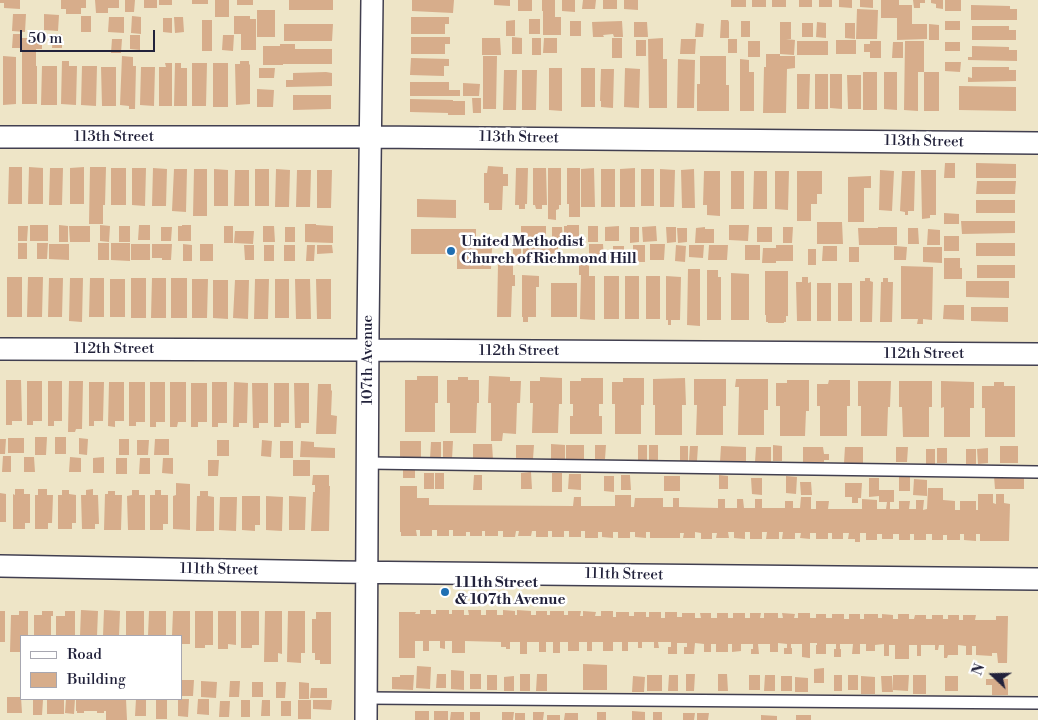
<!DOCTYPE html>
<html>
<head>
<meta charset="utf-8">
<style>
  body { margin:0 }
  #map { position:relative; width:1038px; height:720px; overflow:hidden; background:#eee5c7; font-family:"Libre Bodoni",serif }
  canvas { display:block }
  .legend { position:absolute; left:20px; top:635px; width:162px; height:65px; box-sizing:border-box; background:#fff; border:1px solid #a7a7b1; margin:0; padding:6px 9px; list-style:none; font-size:15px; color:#22223b }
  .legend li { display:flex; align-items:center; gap:10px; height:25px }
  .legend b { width:25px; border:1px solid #a7a7b1 }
  .north { position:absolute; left:968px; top:650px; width:50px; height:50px; -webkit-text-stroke:4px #fff; paint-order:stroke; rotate:291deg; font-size:14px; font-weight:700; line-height:20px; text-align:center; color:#22223b }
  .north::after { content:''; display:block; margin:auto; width:18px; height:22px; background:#22223b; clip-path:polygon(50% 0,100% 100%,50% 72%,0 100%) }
  .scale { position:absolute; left:20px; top:30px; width:135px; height:22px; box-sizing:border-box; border:2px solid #22223b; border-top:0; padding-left:6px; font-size:15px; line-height:18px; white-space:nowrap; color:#22223b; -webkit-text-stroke:4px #fff; paint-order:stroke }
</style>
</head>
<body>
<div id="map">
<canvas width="1038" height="720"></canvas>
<ul class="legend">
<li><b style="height:6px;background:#fff"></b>Road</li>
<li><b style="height:14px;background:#d7ad8b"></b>Building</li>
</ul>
<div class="north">N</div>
<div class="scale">50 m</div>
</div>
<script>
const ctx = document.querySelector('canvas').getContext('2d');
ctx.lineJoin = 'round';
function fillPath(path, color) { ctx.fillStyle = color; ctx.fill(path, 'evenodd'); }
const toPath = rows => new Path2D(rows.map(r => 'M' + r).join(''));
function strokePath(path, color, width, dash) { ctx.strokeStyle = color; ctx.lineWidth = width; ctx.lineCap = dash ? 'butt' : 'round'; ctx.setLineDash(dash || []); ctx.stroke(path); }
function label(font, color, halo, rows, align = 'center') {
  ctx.font = font + ' "Libre Bodoni",serif'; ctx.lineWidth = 5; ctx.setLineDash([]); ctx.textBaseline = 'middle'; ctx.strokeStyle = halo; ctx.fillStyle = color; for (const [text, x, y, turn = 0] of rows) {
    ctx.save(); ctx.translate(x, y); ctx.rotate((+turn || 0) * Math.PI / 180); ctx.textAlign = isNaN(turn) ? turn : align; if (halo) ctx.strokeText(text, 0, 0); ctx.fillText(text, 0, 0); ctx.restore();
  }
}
const building = toPath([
  [0,0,20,0,20,9,4,8,4,3,0,3],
  [61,0,86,0,86,8,81,8,81,14,66,14,66,9,61,9],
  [95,0,119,0,119,8,108,8,108,13,96,13],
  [125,0,135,0,134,12,125,12],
  [144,0,157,0,157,8,144,8],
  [159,0,172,0,172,5,159,5],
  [192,0,208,0,208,4,192,4],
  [215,0,229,0,229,17,215,17],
  [237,0,253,0,253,5,237,5],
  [289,0,333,0,333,10,289,10],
  [412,0,454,0,453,13,412,11],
  [494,0,510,0,510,6,494,5],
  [518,0,532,0,532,11,518,11],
  [542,0,555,0,555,17,561,17,561,35,543,35,543,11,542,11],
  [562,0,575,0,575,12,562,11],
  [583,0,596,0,595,9,582,9],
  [603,0,617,0,617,9,603,9],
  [624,0,638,0,638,10,624,9],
  [731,0,746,0,746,7,731,7],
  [752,0,766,0,766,7,752,7],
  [772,0,786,0,786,7,772,7],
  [799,0,812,0,812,7,799,7],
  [819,0,832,0,832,7,819,7],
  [839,0,852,0,852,8,839,7],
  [860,0,873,0,873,8,860,7],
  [881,0,899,0,899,5,912,5,912,24,927,24,927,39,897,40,897,18,881,18],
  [913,0,925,0,925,3,920,3,920,8,914,8],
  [931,0,943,0,943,9,936,8,936,4,931,3],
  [945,0,961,0,961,11,945,11],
  [971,5,1010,6,1010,9,1017,9,1017,20,971,20],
  [857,9,878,10,877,39,856,39],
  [257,10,275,10,275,37,257,37],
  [13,14,26,14,25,32,12,31],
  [44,14,59,15,58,31,44,30],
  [81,16,91,16,91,32,81,32],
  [132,16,141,17,141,34,131,33],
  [234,16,250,16,250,19,256,19,256,50,241,50,241,34,234,34],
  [109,17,124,17,124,33,108,32],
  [174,17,183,17,184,32,175,33],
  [411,17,449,17,449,24,445,24,445,34,411,34],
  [163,18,172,18,172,33,163,32],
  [529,19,540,19,540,34,529,34],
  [202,20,212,20,212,51,202,51],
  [515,20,515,36,506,36,506,21],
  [721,20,728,20,729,22,729,38,720,38],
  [570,21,581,21,581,36,570,36],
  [622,21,623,37,614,37,613,34,603,35,604,37,593,37,592,22],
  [741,21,750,21,750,37,741,37],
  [945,21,960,21,960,30,945,30],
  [634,22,647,22,648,37,634,37],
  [780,22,791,22,791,39,786,39,795,40,794,55,780,54,780,56,795,56,795,68,787,69,786,113,763,113,764,67,766,67,766,54,780,54],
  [817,22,826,23,826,38,816,37],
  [696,23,704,24,703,37,695,37],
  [802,23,813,23,813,37,802,37],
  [845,23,855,23,855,39,845,38],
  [284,24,333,24,332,41,284,41],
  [929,24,939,25,939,40,929,40],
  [972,26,1009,26,1009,30,1016,30,1016,40,972,40],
  [13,34,22,34,22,38,30,38,29,34,42,34,42,49,36,49,36,66,37,66,37,104,22,104,22,48,12,48],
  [53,34,62,34,62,48,52,48],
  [130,35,140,35,140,50,130,49],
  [223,35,234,35,233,51,222,50],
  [411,37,450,37,450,44,445,44,445,54,411,54],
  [512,37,522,38,522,54,512,54],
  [482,38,500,38,501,55,482,55],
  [532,38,541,38,541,55,532,55],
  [544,38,557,38,557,53,543,53],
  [612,38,622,38,622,58,612,58],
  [663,38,663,59,667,59,667,108,649,108,648,39],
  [112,39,122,39,121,53,111,53],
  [681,39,696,39,695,54,680,54],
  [728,39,737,39,737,53,728,53],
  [636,40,646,40,646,56,636,56],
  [836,40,856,40,856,54,836,54],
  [748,41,760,41,760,57,748,57],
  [797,41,828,41,828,55,797,55],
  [870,41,881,41,881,58,870,58,870,52,864,52,864,44,870,44],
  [905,41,924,41,924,72,918,72,918,111,904,110],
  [893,42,903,42,903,58,892,58],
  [945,42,960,42,960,51,945,51],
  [280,44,295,44,295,49,332,49,332,64,283,64,283,65,263,65,263,46,280,46],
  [972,46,1009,47,1009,50,1017,50,1017,61,968,60,968,57,972,57],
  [3,56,16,57,16,104,3,105],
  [122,56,133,57,133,66,136,66,135,109,129,109,129,106,120,105],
  [483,56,497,56,496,109,483,109],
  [700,56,726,56,726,85,729,85,729,111,697,111,697,84,700,84],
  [411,58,449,59,449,66,444,66,444,76,410,75],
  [678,59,695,60,694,108,677,108],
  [740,59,749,60,749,72,754,72,754,111,740,111],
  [62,61,69,61,69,66,77,66,76,105,61,104],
  [240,61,249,61,249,65,250,64,250,104,236,105,235,64,240,64],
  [945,62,961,62,960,72,945,71],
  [165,63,172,63,172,106,159,106,159,67,166,67],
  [175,63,181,63,181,68,187,68,187,106,174,106],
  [192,63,207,63,206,106,192,106],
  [213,63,228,63,228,107,213,107],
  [42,66,57,66,57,105,41,105],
  [82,66,97,66,96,106,81,105],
  [101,67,116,67,116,106,102,106],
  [141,67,155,67,154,106,140,105],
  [972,67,1009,67,1009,70,1016,70,1016,81,968,82,968,77,972,78],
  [259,68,275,68,274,78,259,78],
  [549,68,562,68,562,111,549,110],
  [581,68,595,68,595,107,581,107],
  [625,68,640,69,639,108,624,107],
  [601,69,614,69,613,108,601,107,601,101,600,101],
  [504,70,517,70,516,110,503,110],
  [522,70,537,70,536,110,522,110],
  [326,72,332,73,332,86,286,87,286,80,293,80,293,73],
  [863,72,877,72,877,110,863,110],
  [884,72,897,72,897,110,884,109],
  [924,72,939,72,939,111,924,111],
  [797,74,810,74,809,109,797,109],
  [815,74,828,74,828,109,815,109],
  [830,74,842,74,842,109,830,108],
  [847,75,861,75,861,109,848,109],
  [410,82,449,82,449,90,460,90,460,96,410,96],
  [463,83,480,84,479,96,463,96],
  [959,86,1016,87,1016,111,959,110],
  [257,89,274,90,273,107,257,107],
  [293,95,331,95,331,109,293,110],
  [472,98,481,98,481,113,473,113],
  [410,99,453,100,453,101,465,101,465,115,448,115,448,113,410,112],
  [945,163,955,163,955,178,944,178],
  [976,163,1016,164,1016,178,976,178],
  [488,166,503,167,503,174,508,174,508,186,503,186,502,210,489,210,489,203,484,203,484,173,487,173],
  [9,167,22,167,22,204,8,204],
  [29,167,43,168,43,204,28,204],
  [84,167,84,204,70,204,70,168],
  [90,167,106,167,105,205,103,205,103,224,89,224],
  [50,168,63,168,62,205,49,205],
  [111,168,126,168,126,205,111,205],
  [132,168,146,168,145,206,132,205],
  [153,168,167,169,166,206,152,206],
  [516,168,528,168,527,204,525,204,525,209,519,209,519,205,515,205],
  [533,168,546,168,547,205,542,205,542,209,536,209,535,205,533,205],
  [548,168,561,168,561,205,559,205,559,209,556,210,556,220,548,219],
  [567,168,580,168,580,217,569,217,569,204,567,204],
  [594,168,595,207,581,207,581,169],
  [635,168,635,207,620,207,620,169],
  [174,169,187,169,186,212,172,211],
  [194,169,207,169,207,216,193,216],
  [214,169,228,170,228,206,214,206],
  [255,169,269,169,269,206,255,206],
  [276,169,290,170,289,207,275,207],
  [601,169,615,169,615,207,601,207],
  [641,169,654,169,654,206,641,206],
  [660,169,675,170,674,207,660,207],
  [694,169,695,208,682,208,681,170],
  [235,170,249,170,249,206,234,206],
  [297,170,311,170,310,207,296,207],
  [317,170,332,170,331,208,317,208],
  [880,170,894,171,892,211,879,210],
  [921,170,936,170,936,215,930,215,930,218,922,219],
  [704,171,720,171,720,216,707,215,707,205,703,205],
  [731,171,744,171,744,209,731,209],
  [754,171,767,171,767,209,753,209],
  [775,171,789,171,788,210,775,209],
  [797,171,822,171,822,194,817,194,817,204,811,204,811,221,797,221],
  [902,171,915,171,914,211,908,211,908,215,905,215,905,212,900,211],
  [871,176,871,188,864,188,864,222,848,222,848,177],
  [977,181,1016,181,1015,194,976,194],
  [417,199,456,200,456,218,417,217],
  [976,200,1015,200,1015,213,976,213],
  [944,213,959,214,959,224,944,224],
  [961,221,1015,221,1015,233,962,234],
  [817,222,842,222,843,244,817,244],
  [305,224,316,224,316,225,333,226,333,243,305,242],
  [30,225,48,225,48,241,30,241],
  [59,225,68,226,68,242,59,242],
  [100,225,110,226,109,242,100,241],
  [139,225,150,225,150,240,138,240],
  [182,225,191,225,191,241,178,241,178,226,182,226],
  [567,225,579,225,579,240,564,240,564,226,567,226],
  [729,225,749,225,748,241,729,240],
  [18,226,28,226,27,241,18,241],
  [69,226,90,226,90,242,70,242],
  [119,226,130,226,130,242,119,242],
  [224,226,233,226,233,243,224,243],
  [263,226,274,226,275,242,263,242],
  [521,226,546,226,546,242,521,241],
  [588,226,598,226,598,242,588,242],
  [619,226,619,241,605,241,605,227],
  [656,226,657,241,643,242,642,227],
  [161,227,172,227,171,241,161,241],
  [285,227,295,227,295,242,285,242],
  [552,227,562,227,563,242,552,242],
  [630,227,639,227,639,242,630,243],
  [666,227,676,227,676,242,667,243],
  [705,227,705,229,714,229,714,243,695,243,696,228],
  [757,227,772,227,772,242,757,242],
  [783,227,793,227,792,243,783,243],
  [878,227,897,227,897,245,859,245,858,228,878,228],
  [677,228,687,228,687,242,678,243],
  [908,228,918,228,919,244,908,244],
  [411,229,476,229,476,248,492,248,491,269,457,269,457,254,411,254],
  [928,229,940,230,940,245,927,245],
  [235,231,254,231,253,244,234,243],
  [944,236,959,236,959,251,944,251],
  [18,243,27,243,27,259,18,259],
  [37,243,48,243,47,259,37,259],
  [98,243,109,243,109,260,98,260],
  [111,243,130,243,130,261,111,260],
  [513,243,521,243,521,259,513,259],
  [532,243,558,243,558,259,547,259,547,261,523,260,523,246,532,246],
  [976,243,1015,243,1015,256,976,256],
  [49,244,69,244,69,260,49,259],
  [131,244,150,244,150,260,131,260],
  [152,244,172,244,171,260,162,260,162,258,152,258],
  [183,244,192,245,192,261,183,261],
  [200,244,213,244,213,261,200,261],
  [589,244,603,244,604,260,589,261],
  [650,244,665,244,664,260,650,260],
  [244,245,254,245,254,260,245,260],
  [264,245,274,245,274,261,264,261],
  [284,245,295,245,295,261,284,261],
  [307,245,315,245,314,261,306,261],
  [317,245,332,245,333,253,317,254],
  [633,245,645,245,645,262,633,262],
  [676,245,686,246,685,262,675,261],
  [689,245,704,245,703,258,689,257],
  [709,245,728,245,727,260,708,260],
  [745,245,760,245,760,260,745,260],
  [776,245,793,245,793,261,776,261,776,263,762,263,763,248,776,248],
  [613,246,624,246,624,261,613,261],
  [823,246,837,246,837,261,822,261],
  [894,246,907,247,906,260,894,260],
  [849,247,859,247,859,262,849,262],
  [923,247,942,247,942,263,923,262],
  [808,249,816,249,816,265,808,265],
  [944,258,960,258,960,268,962,268,962,279,944,279],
  [498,264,513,265,513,275,515,275,515,286,512,286,511,317,497,317],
  [579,264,589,264,589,276,595,276,595,320,580,319,581,275,579,275],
  [977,265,1015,265,1015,278,977,278],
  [901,266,933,267,932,320,923,319,923,324,917,324,918,319,901,319],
  [688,269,700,269,700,326,687,325],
  [707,270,718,270,718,277,721,277,721,320,707,320],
  [765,271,788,271,788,316,786,316,786,322,784,322,784,323,768,323,768,322,766,322,766,315,765,315],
  [731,273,749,274,749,320,731,320],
  [522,275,539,276,539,287,536,287,536,317,528,317,528,322,523,322,523,317,522,317],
  [604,276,619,276,619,319,604,319],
  [625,276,639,276,639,319,625,319],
  [646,276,660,276,660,319,646,319],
  [666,276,681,277,680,320,671,320,671,325,668,325,668,320,666,320],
  [7,277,22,277,22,317,7,317],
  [28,277,43,277,42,317,27,317],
  [802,277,808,277,808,283,811,282,811,321,797,321,796,282,802,282],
  [49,278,63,278,62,317,48,317],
  [70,278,83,278,82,322,69,321],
  [90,278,104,278,104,317,89,317],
  [131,278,146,278,146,318,131,318],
  [152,278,166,278,166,318,151,318],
  [171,278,187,278,187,318,171,318],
  [865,278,870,278,870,281,873,282,872,322,860,322,860,281,865,281],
  [883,278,888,278,888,282,893,282,892,322,880,322,881,282,883,282],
  [110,279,125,279,125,317,110,317],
  [192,279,208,279,207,318,192,318],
  [255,279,269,279,268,319,254,319],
  [275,279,289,279,289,318,275,318],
  [295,279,310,279,311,319,296,319],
  [316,279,331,279,331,319,317,319],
  [213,280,228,280,228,319,213,318],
  [235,280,249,280,248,319,233,318],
  [966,281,1009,281,1009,298,966,297],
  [551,283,577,283,577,317,551,317],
  [817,283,831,283,831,321,817,321],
  [838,283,852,283,852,321,838,321],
  [944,305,964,305,964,320,943,319],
  [971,307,1008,307,1008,322,971,321],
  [417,376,438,376,438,403,435,403,435,432,405,432,405,380,417,380],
  [489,376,510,377,510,381,521,381,520,403,517,403,516,434,503,433,502,441,491,441,491,403,488,403],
  [458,377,468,377,468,380,479,380,479,403,477,403,476,433,450,433,450,403,447,403,447,380,458,380],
  [540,377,562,378,562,404,559,404,558,433,532,433,533,403,530,403,530,381,540,381],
  [581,378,603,378,603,404,599,404,599,416,602,416,602,434,570,434,570,416,573,416,573,404,570,404,570,381,581,381],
  [623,378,644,378,644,405,641,405,641,434,615,434,615,404,612,404,612,382,623,382],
  [685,378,686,405,682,405,682,435,655,435,655,405,653,405,653,379],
  [694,379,726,379,726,406,723,406,723,435,696,435,697,405,694,405],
  [736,379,768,379,768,410,764,410,764,435,738,435,739,387,735,387],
  [6,380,21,380,22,421,12,421,12,425,6,425],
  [787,380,809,380,809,411,806,411,805,436,780,436,780,406,776,406,776,383,787,383],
  [829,380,850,380,850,406,847,406,847,436,820,436,820,406,817,406,817,384,828,384],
  [27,381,42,381,42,421,33,421,33,425,27,425],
  [48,381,62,381,62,421,54,421,54,426,48,426],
  [69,381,83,381,82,429,76,429,75,432,68,432],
  [858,381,891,381,890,407,888,407,887,436,861,436,861,406,858,406],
  [899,381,932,381,932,407,929,407,929,437,903,437,902,407,899,407],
  [941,381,974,382,974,408,970,408,970,437,944,437,944,407,941,408],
  [89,382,104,382,103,421,94,421,94,426,89,426],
  [109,382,124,382,124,421,115,421,115,427,108,426],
  [129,382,145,382,145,422,136,422,136,426,129,426],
  [150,382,165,382,165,422,156,422,156,427,150,427],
  [170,382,186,382,186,422,178,422,177,427,170,427],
  [212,382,227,382,227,423,218,423,218,427,212,427],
  [234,382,248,383,247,423,239,423,239,427,233,427],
  [994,382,1004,382,1004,386,1015,386,1015,437,985,437,985,408,982,408,982,386,994,386],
  [191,383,207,383,207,422,198,422,198,427,191,427],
  [252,383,268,383,268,423,259,423,259,428,253,428],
  [274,383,289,383,289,423,281,423,281,427,274,427],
  [294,383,309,383,309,423,301,423,301,428,295,428],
  [318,384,331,384,331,390,332,391,331,415,337,416,336,434,316,434],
  [35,437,47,437,46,455,35,455],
  [55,437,66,437,66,454,55,454],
  [8,438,24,438,24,453,8,453],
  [79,438,88,439,87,455,79,454],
  [0,439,6,439,5,454,0,454],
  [119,439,129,439,129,455,119,455],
  [155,439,169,439,169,455,154,455],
  [137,440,149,440,148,455,137,455],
  [217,440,229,440,229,456,217,456],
  [262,440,272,441,271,457,261,456],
  [280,441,293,441,293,458,280,458],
  [301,441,314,442,314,447,335,448,335,458,300,457],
  [400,441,421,441,421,458,400,458],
  [443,441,453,441,452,459,443,459],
  [431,442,441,442,441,459,430,459],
  [473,444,492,444,493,460,473,460],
  [551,444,565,445,565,461,551,461],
  [516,445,534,445,533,459,516,459],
  [566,445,584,445,584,460,566,460],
  [595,445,606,445,605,459,595,459],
  [638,445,647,445,647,461,638,461],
  [649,445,658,445,658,461,649,461],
  [773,445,782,446,782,461,773,461],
  [680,446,688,446,688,461,680,461],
  [690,446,698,446,697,461,689,461],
  [721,446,746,447,746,462,720,462],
  [1000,446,1018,446,1018,463,1000,463],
  [756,447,771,447,771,462,755,462],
  [803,447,823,447,824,454,829,454,829,460,824,460,824,462,803,462],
  [845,447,863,447,863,464,844,463],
  [896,447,908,447,907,462,896,462],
  [937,448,947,448,947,463,937,463],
  [988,448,988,463,978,464,977,449],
  [926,449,935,449,935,464,926,464],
  [966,449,976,449,976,464,966,464],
  [3,456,11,456,11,472,2,472],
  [24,457,34,457,35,472,24,472],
  [70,457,81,458,81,472,69,472],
  [104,457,104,473,93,473,93,458],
  [116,458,127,458,127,474,116,474],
  [140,458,150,458,150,474,139,474],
  [163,458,173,458,173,474,162,473],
  [208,460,219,460,218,476,208,476],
  [293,460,310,460,310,476,293,476],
  [403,469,415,469,415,478,403,478],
  [531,472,532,489,521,489,521,473],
  [424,473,434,473,434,489,424,489],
  [435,473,444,473,444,489,435,489],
  [552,473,562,473,562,492,552,492],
  [569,474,581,474,581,490,568,489],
  [313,475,329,475,329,486,330,486,329,531,311,531,313,492,315,492,315,485,312,485],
  [474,475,482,475,482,490,473,490],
  [621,475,630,475,631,490,621,490],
  [719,475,728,476,728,489,719,489],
  [604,476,614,476,614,492,604,491],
  [664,476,680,476,680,491,664,491],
  [786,476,797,477,796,494,786,493],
  [899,476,910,476,910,491,899,491],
  [994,476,1024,476,1024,489,995,489],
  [751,478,762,478,762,495,752,494],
  [869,478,879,478,879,490,894,490,894,502,890,502,890,509,899,509,899,501,910,501,909,509,916,509,916,500,924,500,923,510,927,509,928,488,943,488,943,500,955,501,955,510,960,510,960,501,976,501,976,510,978,510,978,494,993,494,993,503,996,504,996,494,1004,494,1004,503,1010,504,1009,541,980,541,980,534,976,534,976,541,964,540,964,534,960,534,960,540,947,540,947,535,943,535,943,540,932,540,932,534,926,534,926,540,914,540,914,534,910,534,910,540,899,540,899,534,893,534,893,539,882,539,882,534,877,534,877,540,866,540,866,533,860,533,860,542,855,542,855,539,848,539,849,533,843,533,843,539,832,539,832,533,828,533,828,539,816,539,816,533,810,533,810,539,800,538,801,533,795,533,795,539,782,539,783,532,779,532,779,539,766,539,767,532,762,532,762,539,750,539,750,532,745,532,745,539,734,538,734,532,728,532,729,538,716,538,717,533,712,533,712,539,701,539,701,533,695,532,695,538,683,538,684,533,680,533,680,538,650,538,650,532,646,532,646,538,635,537,635,532,630,532,630,538,618,538,618,532,613,532,613,538,602,537,602,532,598,532,598,538,585,538,585,531,581,531,581,537,569,537,569,531,564,531,564,537,552,537,552,531,548,531,548,537,536,537,536,531,532,531,531,536,518,536,519,531,516,531,515,537,503,537,503,531,498,531,498,536,485,536,485,531,482,531,482,536,470,536,470,532,466,532,466,536,453,536,453,530,449,530,449,536,437,536,437,530,432,530,432,536,420,536,420,530,416,530,417,536,401,536,401,532,400,532,400,486,417,486,417,498,429,498,429,505,573,506,574,497,581,497,581,506,615,506,615,495,631,495,631,507,634,507,635,498,663,498,663,507,673,507,673,498,679,498,679,507,718,508,718,499,725,499,725,508,737,508,737,499,743,499,744,508,755,508,755,499,762,499,762,508,785,508,785,501,793,501,793,508,800,508,801,497,811,497,811,509,816,509,816,501,829,501,828,509,862,509,862,499,877,500,877,509,886,509,887,502,879,502,879,496,869,497],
  [914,479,927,480,927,496,913,495],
  [800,482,811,482,812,495,801,495],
  [176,483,190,484,190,530,173,529,173,496,176,495],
  [845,483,862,483,861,498,858,498,858,503,852,503,852,497,845,497],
  [15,489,24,489,24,494,30,494,30,523,25,523,25,529,13,529,13,494,15,495],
  [38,489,47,489,47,495,53,495,52,523,48,523,48,529,35,529,35,495,38,495],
  [93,489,93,495,98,495,99,524,95,524,95,529,82,529,81,495,86,495,86,490],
  [62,490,69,490,69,494,76,495,76,523,72,523,72,529,58,529,58,495,62,495],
  [132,490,139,490,139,495,145,495,145,530,128,530,127,496,132,495],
  [155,490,161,490,161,495,168,495,168,524,163,524,163,530,150,530,150,495,155,495],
  [108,491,115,491,115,495,122,495,121,530,104,530,105,494,108,494],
  [200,491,208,491,208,496,214,497,214,531,196,531,197,496,200,496],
  [0,493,6,494,6,522,0,522],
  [242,496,260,496,260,525,255,525,255,531,242,530],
  [266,496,283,497,282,531,266,530],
  [289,496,306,497,305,530,289,530],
  [220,497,237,497,236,531,219,530],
  [81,610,98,611,97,636,80,636],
  [104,610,120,611,119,636,103,636],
  [420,610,431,610,431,614,436,614,436,610,449,610,449,614,452,614,452,610,464,610,464,615,469,615,468,610,481,610,481,615,486,615,486,610,497,610,497,615,503,615,503,610,515,611,515,615,517,615,517,610,531,611,531,615,536,615,536,611,547,611,547,615,550,615,550,611,564,611,564,615,568,615,568,611,581,611,580,616,583,616,583,611,596,612,595,616,601,616,601,611,613,611,613,617,616,617,616,612,629,612,629,616,634,616,634,612,646,612,646,617,649,617,649,612,661,612,661,618,665,618,665,612,677,612,677,617,682,617,682,613,695,613,695,618,701,618,700,613,711,613,711,618,717,618,717,613,728,613,728,618,733,618,733,613,745,613,745,618,750,618,750,613,761,613,760,618,764,618,764,613,778,613,778,618,783,618,782,613,795,614,794,618,798,618,798,613,810,613,810,618,816,618,816,614,826,614,826,618,832,618,832,614,844,614,844,619,849,619,849,614,860,614,860,619,864,619,864,614,878,614,878,618,882,618,882,614,893,615,893,619,898,619,898,614,909,614,909,619,914,619,915,615,926,615,926,619,932,619,932,615,943,615,943,619,948,619,948,615,959,615,959,620,963,620,963,615,976,615,975,620,996,620,996,616,1008,616,1007,663,998,663,997,653,992,653,992,656,976,655,976,646,972,646,972,655,966,655,966,646,958,645,958,655,948,655,947,658,944,658,944,645,939,645,938,650,935,650,935,645,921,645,921,656,917,656,917,645,909,645,909,659,895,659,895,645,889,645,889,656,884,656,884,644,875,645,875,651,866,651,866,644,860,644,860,654,852,654,853,644,840,644,840,649,841,649,841,657,834,657,834,649,836,649,836,644,826,644,826,654,816,654,816,645,817,645,817,643,810,643,810,658,809,658,802,657,802,644,791,644,791,648,792,648,792,654,784,654,784,648,787,648,787,644,778,643,778,652,770,652,770,644,758,644,759,654,751,654,751,649,753,649,753,644,741,644,741,651,732,652,732,644,728,644,728,652,716,652,716,644,711,644,711,652,704,652,704,644,695,643,694,654,684,654,684,647,687,647,687,643,677,643,677,654,668,654,668,647,671,647,671,642,658,642,659,648,654,648,654,642,642,642,642,648,638,648,638,642,628,642,628,651,622,651,622,642,613,642,613,651,603,651,603,642,592,642,592,651,587,651,587,642,579,642,579,651,568,651,568,642,560,642,560,653,553,653,553,642,546,642,546,652,539,652,539,642,527,642,527,654,520,654,520,642,510,642,510,649,506,649,506,647,501,647,501,642,465,641,465,653,452,653,452,641,445,641,445,649,440,648,440,641,429,641,429,651,423,651,423,641,415,641,415,658,399,658,399,612,416,612,415,614,420,614],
  [0,611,5,611,5,642,0,642],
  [19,611,28,611,28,636,21,636,21,652,10,652,11,615,19,615],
  [42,611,53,611,53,616,51,616,51,636,34,636,34,615,42,615],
  [65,611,75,611,75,636,56,636,56,616,65,616],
  [126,611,144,611,144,636,126,636],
  [149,611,166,611,166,636,148,636],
  [173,611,190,611,190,644,181,644,181,636,172,636],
  [195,611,213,611,213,645,205,645,205,648,195,648],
  [218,611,236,611,236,645,228,644,228,649,218,649],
  [241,611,259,611,259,645,252,645,252,648,241,648],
  [265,611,282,611,282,654,278,653,278,662,264,662],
  [288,611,305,611,305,653,301,653,301,663,287,662],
  [316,612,331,612,331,664,320,664,320,660,315,660,315,653,312,653,312,619,316,619],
  [583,664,607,665,607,690,583,690],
  [417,666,431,667,430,689,416,688],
  [824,668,824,683,814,683,814,669],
  [451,670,464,671,464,690,451,689],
  [437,674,446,674,446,688,436,688],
  [470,674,481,674,481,689,470,689],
  [520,674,530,674,530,691,520,691],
  [537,674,547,674,547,691,536,691],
  [686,674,695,674,694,691,686,691],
  [718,674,727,674,728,691,718,691],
  [400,675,414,675,413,690,392,689,392,677,400,677],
  [487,675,497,675,497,690,487,690],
  [647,675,662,675,662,691,647,691],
  [669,675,678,675,678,691,668,691],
  [749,675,760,675,760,690,749,690],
  [765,675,775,675,775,691,764,691],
  [834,675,842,675,842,691,834,691],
  [848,675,858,675,858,690,848,690],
  [893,675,909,675,908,691,893,690],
  [913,675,926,675,926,694,913,694],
  [514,676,514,691,504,691,504,677],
  [633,676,645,677,644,692,632,692],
  [781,676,792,676,792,691,781,691],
  [861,676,875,677,875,694,861,694],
  [881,676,892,676,893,692,882,692],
  [945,676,958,676,958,691,945,691],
  [795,677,808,678,808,692,795,692],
  [986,679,1008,679,1008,695,992,695,992,685,986,685],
  [181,680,194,680,193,696,181,696],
  [201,681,217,682,216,698,201,697],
  [230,681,240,681,239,697,229,697],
  [252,682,263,682,263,697,252,697],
  [276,682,286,682,285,698,276,698],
  [299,682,309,683,309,699,299,699],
  [311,688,327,688,327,698,310,698],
  [7,697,21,697,22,713,7,713],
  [47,699,64,699,64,714,47,714],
  [66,699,75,699,74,714,65,713],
  [76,699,126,699,127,720,106,720,106,711,104,711,104,713,97,713,97,711,84,711,84,713,77,713,77,711,76,711],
  [136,699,146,699,146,716,135,716],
  [156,699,167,699,167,719,156,719],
  [178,699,189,699,188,717,178,716],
  [198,699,209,699,209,715,197,714],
  [33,700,43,700,42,715,33,715],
  [241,700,250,700,250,717,241,717],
  [262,700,270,700,270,716,261,716],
  [298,700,311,700,311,719,298,719],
  [313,700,332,700,331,710,313,709],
  [220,701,230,701,229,717,219,717],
  [281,701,291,701,291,716,281,716],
  [415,711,429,711,429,720,415,720],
  [434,711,448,711,448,720,434,720],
  [632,711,645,712,645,720,632,720],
  [451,712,464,712,464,720,450,720],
  [470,712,480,712,480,720,470,720],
  [502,712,514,712,513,720,502,720],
  [533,712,544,712,543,720,533,720],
  [597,712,606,712,606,720,597,720],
  [653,712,662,712,662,720,653,720],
  [515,713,525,713,525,720,515,720],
  [565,713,578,713,578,720,564,720],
  [683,713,695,713,694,720,683,720],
  [697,713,709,713,708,720,697,720],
  [547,715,560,715,560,720,547,720],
  [761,715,777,716,777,720,761,720],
  [796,715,811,715,811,720,796,720]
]);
const service = toPath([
  [368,463,1038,472],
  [366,698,1038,703]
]);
const minor = toPath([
  [0,137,371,137,1038,143],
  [0,349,368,350,1038,354],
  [0,566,338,572,1038,579],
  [366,720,368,330,372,0]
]);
const markers = [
  [451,251,5,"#1f6fb2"],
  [445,592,5,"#1f6fb2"]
];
const streetNames = [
  ["113th Street",114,137],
  ["113th Street",519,138,1],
  ["113th Street",924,142,1],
  ["112th Street",114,349],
  ["112th Street",519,351],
  ["112th Street",924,354],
  ["107th Avenue",368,360,-90],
  ["111th Street",219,570,1],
  ["111th Street",624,575,1]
];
const poiNames = [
  ["United Methodist",461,242],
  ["Church of Richmond Hill",461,259],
  ["111th Street",455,583],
  ["& 107th Avenue",455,600]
];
fillPath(building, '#d7ad8b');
strokePath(service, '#413f50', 14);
strokePath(minor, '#413f50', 24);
strokePath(service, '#fff', 11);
strokePath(minor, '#fff', 21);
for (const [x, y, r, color] of markers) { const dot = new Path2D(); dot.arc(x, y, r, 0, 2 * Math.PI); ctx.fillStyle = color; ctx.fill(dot); strokePath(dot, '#fff', 2); }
label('15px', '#22223b', '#fff', streetNames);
label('bold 15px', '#22223b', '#fff', poiNames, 'left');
</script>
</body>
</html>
